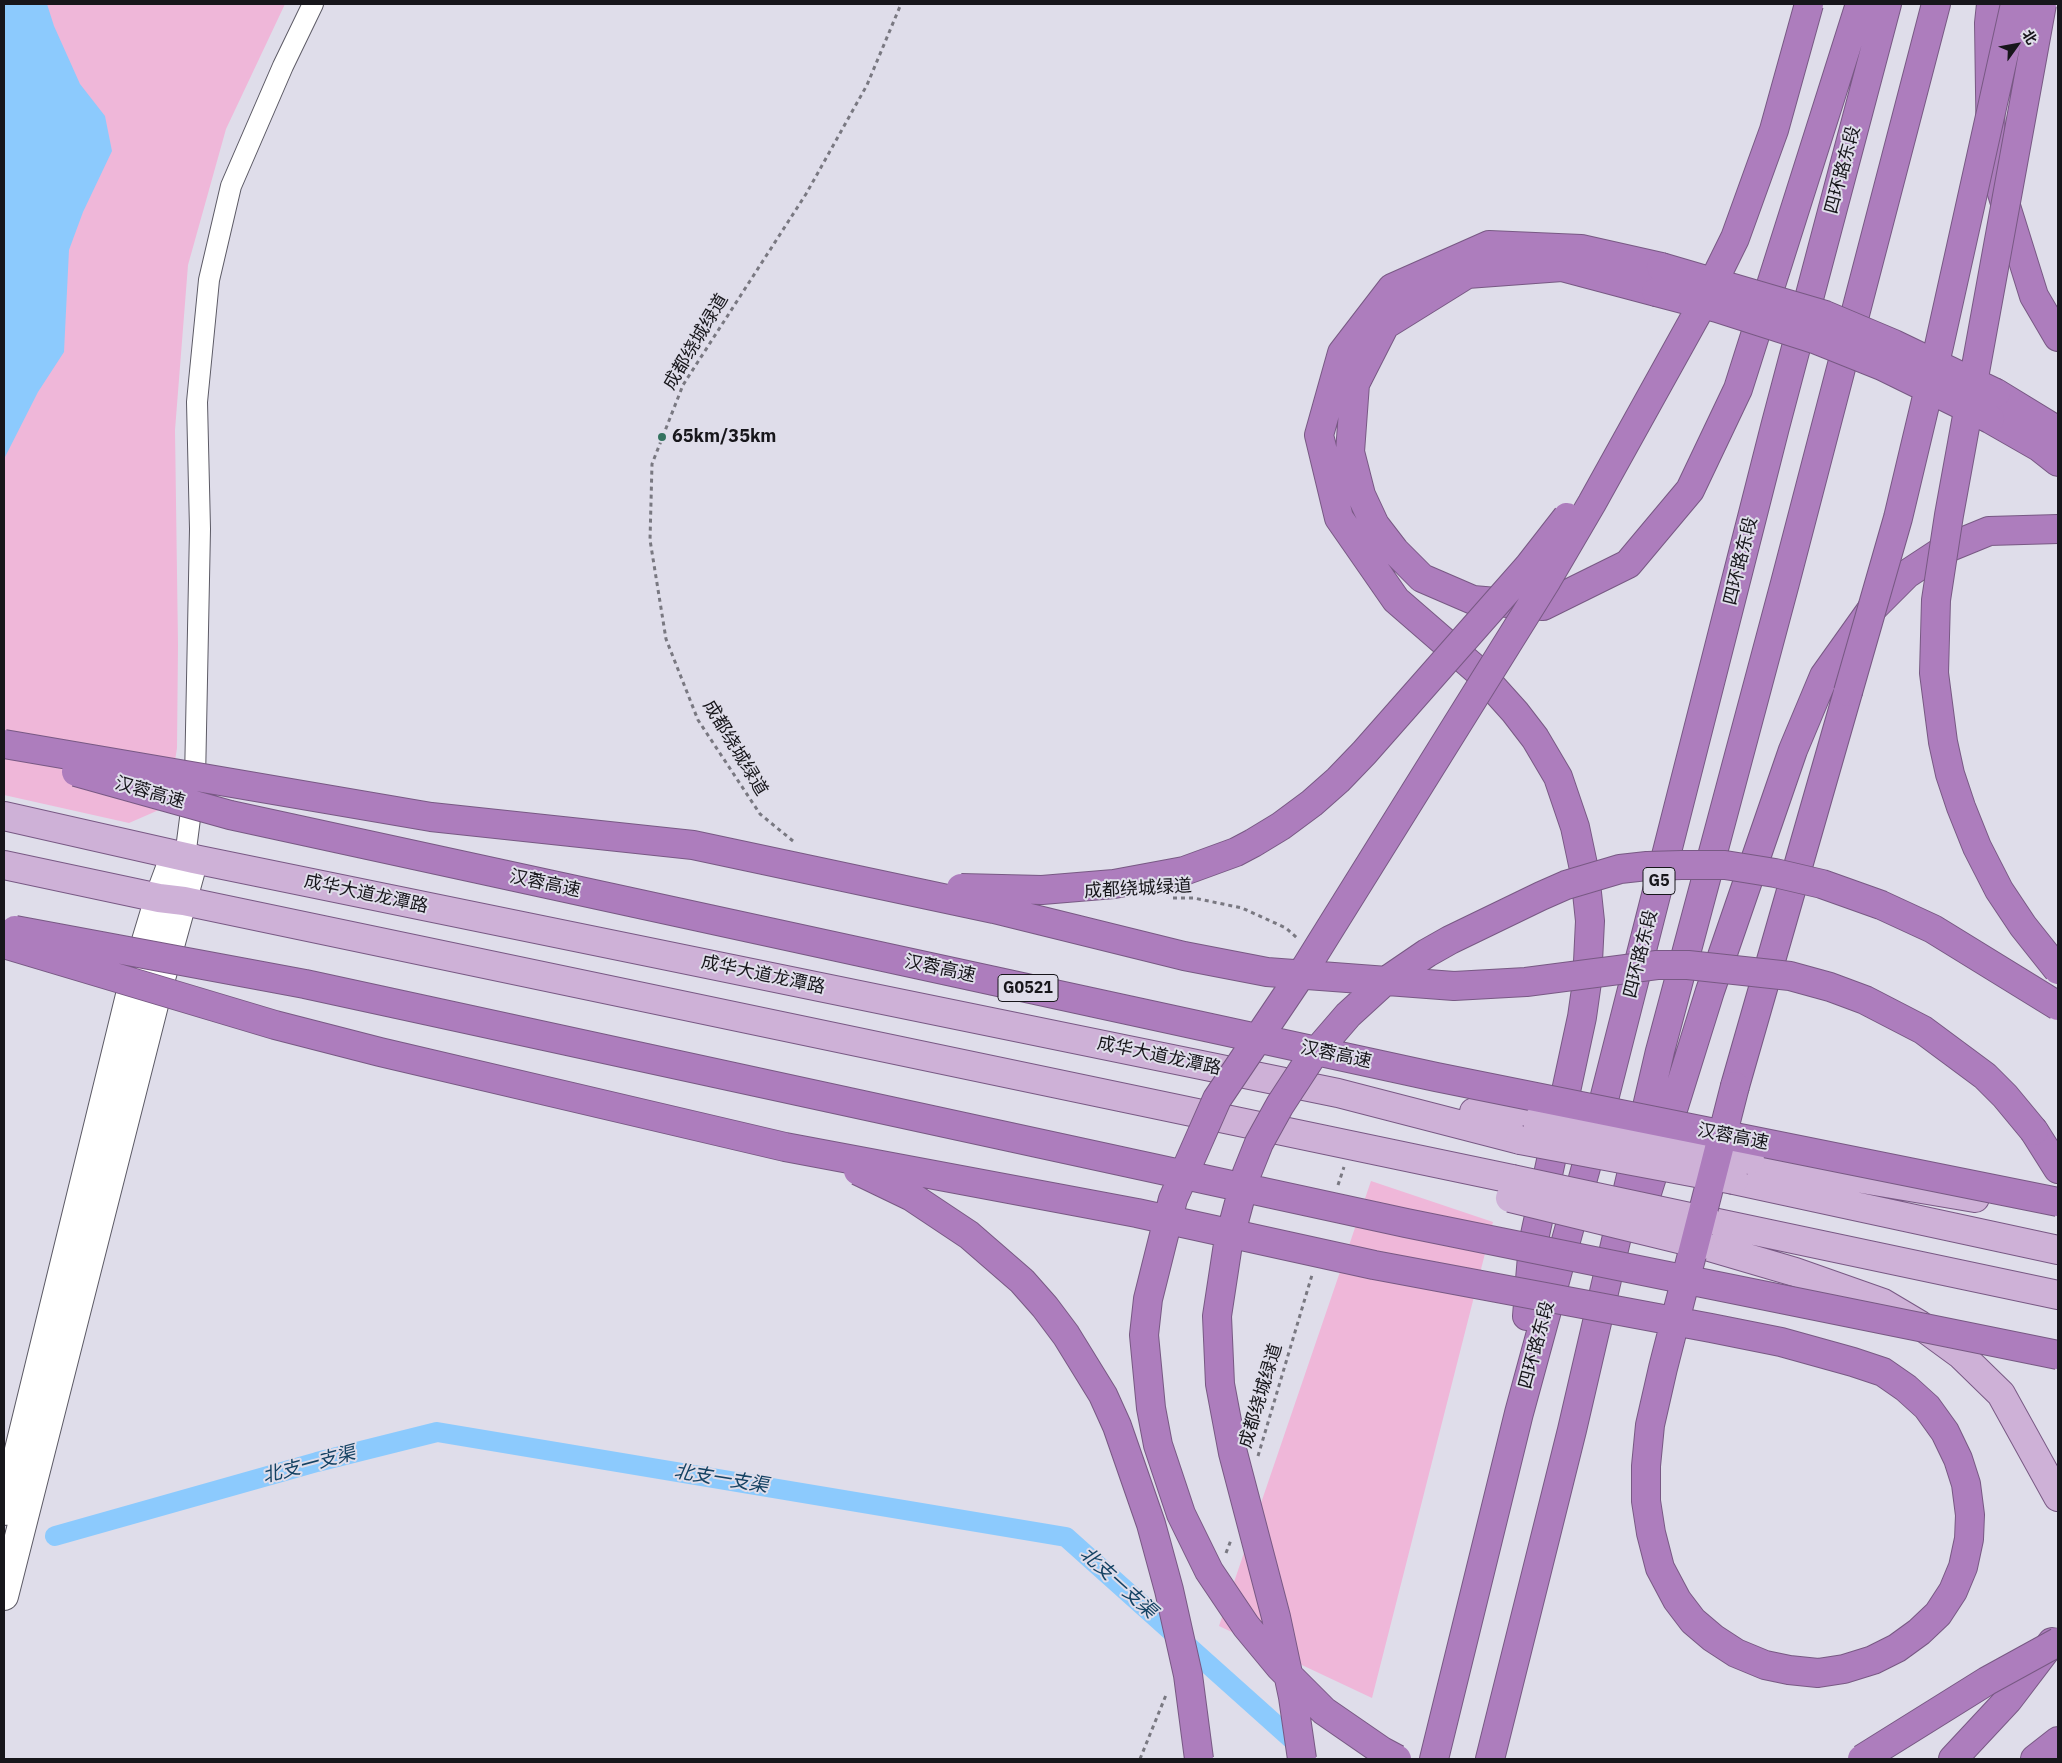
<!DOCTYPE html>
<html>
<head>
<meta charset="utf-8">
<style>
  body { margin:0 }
  #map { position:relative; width:2062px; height:1763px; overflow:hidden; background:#dfddea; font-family:"IBM Plex Sans","Noto Sans SC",sans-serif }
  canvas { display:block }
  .frame { position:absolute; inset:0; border:5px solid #17161b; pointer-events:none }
  .north { position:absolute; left:1992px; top:20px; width:50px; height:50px; -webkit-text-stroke:4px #dfddea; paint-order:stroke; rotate:58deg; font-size:14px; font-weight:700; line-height:20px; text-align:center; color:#17161b }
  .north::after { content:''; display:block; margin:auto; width:18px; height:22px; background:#17161b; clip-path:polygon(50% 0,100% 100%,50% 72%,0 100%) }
</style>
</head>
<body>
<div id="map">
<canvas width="2062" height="1763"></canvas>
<div class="frame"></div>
<div class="north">北</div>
</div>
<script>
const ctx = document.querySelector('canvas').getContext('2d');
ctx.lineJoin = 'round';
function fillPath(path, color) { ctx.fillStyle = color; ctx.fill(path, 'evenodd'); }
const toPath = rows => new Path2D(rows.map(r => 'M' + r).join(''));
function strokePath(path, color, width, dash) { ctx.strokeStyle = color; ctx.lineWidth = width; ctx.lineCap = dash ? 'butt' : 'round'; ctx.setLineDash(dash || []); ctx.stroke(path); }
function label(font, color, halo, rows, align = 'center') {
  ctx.font = font + ' "IBM Plex Sans","Noto Sans SC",sans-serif'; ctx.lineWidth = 4; ctx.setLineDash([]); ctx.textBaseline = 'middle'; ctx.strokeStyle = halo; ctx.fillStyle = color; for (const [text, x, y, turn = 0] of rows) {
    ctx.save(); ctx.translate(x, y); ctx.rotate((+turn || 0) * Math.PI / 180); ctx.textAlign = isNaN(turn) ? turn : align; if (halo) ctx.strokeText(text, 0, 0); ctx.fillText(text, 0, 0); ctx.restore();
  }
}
const green = toPath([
  [4,4,285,4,226,129,188,265,175,430,178,645,177,748,168,806,129,823,4,795],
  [1371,1181,1493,1222,1372,1698,1219,1626]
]);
const water = toPath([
  [4,4,47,4,54,26,80,84,105,116,112,151,83,212,69,250,64,352,38,392,4,459]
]);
const canal = toPath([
  [55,1536,317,1462,437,1432,1066,1537,1304,1750]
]);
const path = toPath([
  [793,841,760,814,698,720,666,639,650,540,652,464,683,385,806,194,867,85,901,4],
  [1173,898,1194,898,1242,908,1286,928,1297,938],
  [1338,1185,1344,1167],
  [1258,1456,1312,1275],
  [1226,1553,1231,1540],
  [1140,1759,1166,1695]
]);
const street = toPath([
  [185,857,195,780,200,529,197,402,209,280,231,186,283,66,313,4]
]);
const secondary = toPath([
  [4,1511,132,987,159,898,175,855],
  [4,1596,157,993,194,859]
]);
const primary = toPath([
  [4,816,194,859,1338,1093,1520,1140],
  [4,865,159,898,184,901,1512,1179],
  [1474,1112,1537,1121],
  [1750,1160,1975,1198],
  [1734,1180,2058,1250],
  [1708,1221,2058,1295],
  [1703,1245,1795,1272,1883,1303,1920,1325,1961,1355,2001,1394,2058,1497]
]);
const highway = toPath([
  [1991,4,1989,23,1991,158,2034,296,2058,337],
  [1656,292,1562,267,1467,274,1385,325,1355,384,1350,452,1361,495,1375,525,1395,551,1422,578,1473,600,1543,606,1628,564,1690,490,1738,389,1860,4],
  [1996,393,2058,431],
  [1990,419,2039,447,2058,462],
  [1735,1086,1848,692],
  [2034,1131,2058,1169],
  [1636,1228,1710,991,1793,750,1824,676,1871,610,1907,574,1945,549,1989,531,2058,529],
  [1527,1316,1533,1244,1582,1017,1587,982,1590,921,1585,874,1575,827,1558,777,1535,738,1515,712,1479,672,1396,600,1339,518,1319,435,1342,353,1392,288,1489,245,1581,249,1661,267],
  [1434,1759,1519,1413,1597,1127,1775,427,1887,4],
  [1490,1759,1572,1430,1660,1051,1785,583,1936,4],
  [1953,1759,2008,1700,2052,1642],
  [2035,1759,2058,1741]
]);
const primaryBridge = toPath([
  [1537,1121,1750,1160],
  [1520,1140,1734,1180],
  [1512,1179,1708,1221],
  [1510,1198,1703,1245]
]);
const highwayBridge = toPath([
  [2042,4,1949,515,1936,600,1934,673,1943,742,1950,774,1961,807,1977,847,1999,890,2023,926,2058,970],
  [1661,267,1825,315,1894,344,1996,393],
  [1656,292,1717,308,1817,340,1882,366,1990,419],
  [1848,692,1898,518,1939,346,2015,4],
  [4,744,431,817,693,845,994,909,1184,956,1267,972,1454,986,1526,982,1657,965,1688,965,1790,976,1830,987,1865,1000,1923,1030,1985,1076,2005,1096,2034,1131],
  [76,772,230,815,1436,1077,2058,1202],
  [961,888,1042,890,1114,884,1184,871,1236,852,1253,843,1281,826,1312,803,1338,780,1364,753,1528,567,1567,517],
  [15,930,305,984,1406,1223,2058,1355],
  [4,944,275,1025,380,1052,785,1147,1137,1213,1374,1265,1711,1328,1781,1342,1853,1362,1883,1372,1906,1388,1927,1407,1945,1432,1958,1459,1966,1484,1970,1515,1969,1539,1963,1567,1953,1591,1938,1614,1919,1632,1897,1648,1873,1660,1844,1669,1818,1673,1789,1670,1765,1665,1736,1653,1713,1638,1693,1621,1677,1600,1660,1568,1651,1533,1646,1501,1646,1466,1650,1425,1663,1368,1735,1086],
  [858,1171,912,1197,969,1235,1022,1281,1045,1307,1066,1335,1103,1395,1117,1426,1151,1524,1169,1590,1188,1675,1199,1759],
  [1302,1759,1293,1697,1276,1617,1233,1453,1220,1384,1217,1316,1228,1244,1247,1173,1259,1143,1280,1105,1310,1059,1348,1015,1383,983,1427,953,1450,940,1541,896,1566,885,1620,869,1647,866,1682,865,1725,865,1775,873,1822,884,1881,905,1933,929,2058,1006],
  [1397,1759,1382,1751,1324,1711,1280,1667,1246,1626,1209,1571,1181,1514,1158,1445,1151,1408,1144,1335,1148,1299,1173,1199,1217,1099,1306,967,1547,580,1592,503,1703,303,1735,238,1774,130,1809,4],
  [1862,1759,1987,1681,2058,1642]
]);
const markers = [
  [662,437,5,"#347360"]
];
const shields = [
  [1659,881,32],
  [1028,988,60]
];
const shieldNames = [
  ["G5",1659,881],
  ["G0521",1028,988]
];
const streetNames = [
  ["四环路东段",1843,170,-75],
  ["成都绕城绿道",696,342,-59],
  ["四环路东段",1741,561,-76],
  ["成都绕城绿道",735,748,59],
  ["汉蓉高速",150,793,16],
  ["汉蓉高速",545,884,12],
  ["成都绕城绿道",1138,889,-3],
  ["成华大道龙潭路",366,894,12],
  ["四环路东段",1641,954,-76],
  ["汉蓉高速",940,969,12],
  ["成华大道龙潭路",763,975,12],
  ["汉蓉高速",1336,1055,12],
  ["成华大道龙潭路",1159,1056,12],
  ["汉蓉高速",1733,1137,11],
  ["四环路东段",1537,1345,-75],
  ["成都绕城绿道",1261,1396,-73]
];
const poiNames = [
  ["65km/35km",672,437]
];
const waterNames = [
  ["北支一支渠",309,1465,-15],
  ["北支一支渠",721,1479,9],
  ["北支一支渠",1118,1583,42]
];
fillPath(green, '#efb7d9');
fillPath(water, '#8ccafd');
strokePath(canal, '#8ccafd', 20);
strokePath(street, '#5c5a65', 22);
strokePath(secondary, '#5c5a65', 30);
strokePath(primary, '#785984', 30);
strokePath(highway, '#785984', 30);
strokePath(path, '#797881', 3, [4, 4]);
strokePath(street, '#fff', 20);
strokePath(secondary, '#fff', 28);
strokePath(primary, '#ceb1d7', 28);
strokePath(highway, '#ad7dbd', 28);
strokePath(primaryBridge, '#785984', 30, []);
strokePath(highwayBridge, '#785984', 30, []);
strokePath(primaryBridge, '#ceb1d7', 28);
strokePath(highwayBridge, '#ad7dbd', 28);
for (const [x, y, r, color] of markers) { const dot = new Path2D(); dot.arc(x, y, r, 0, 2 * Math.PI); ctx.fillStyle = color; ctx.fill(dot); strokePath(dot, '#dfddea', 2); }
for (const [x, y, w] of shields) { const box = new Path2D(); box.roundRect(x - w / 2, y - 13.5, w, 27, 4); ctx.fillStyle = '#dfddea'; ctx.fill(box); strokePath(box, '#17161b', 1); }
label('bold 16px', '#17161b', null, shieldNames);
label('18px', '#17161b', '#dfddea', streetNames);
label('bold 18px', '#17161b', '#dfddea', poiNames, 'left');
label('italic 19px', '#144263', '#dfddea', waterNames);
</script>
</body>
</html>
